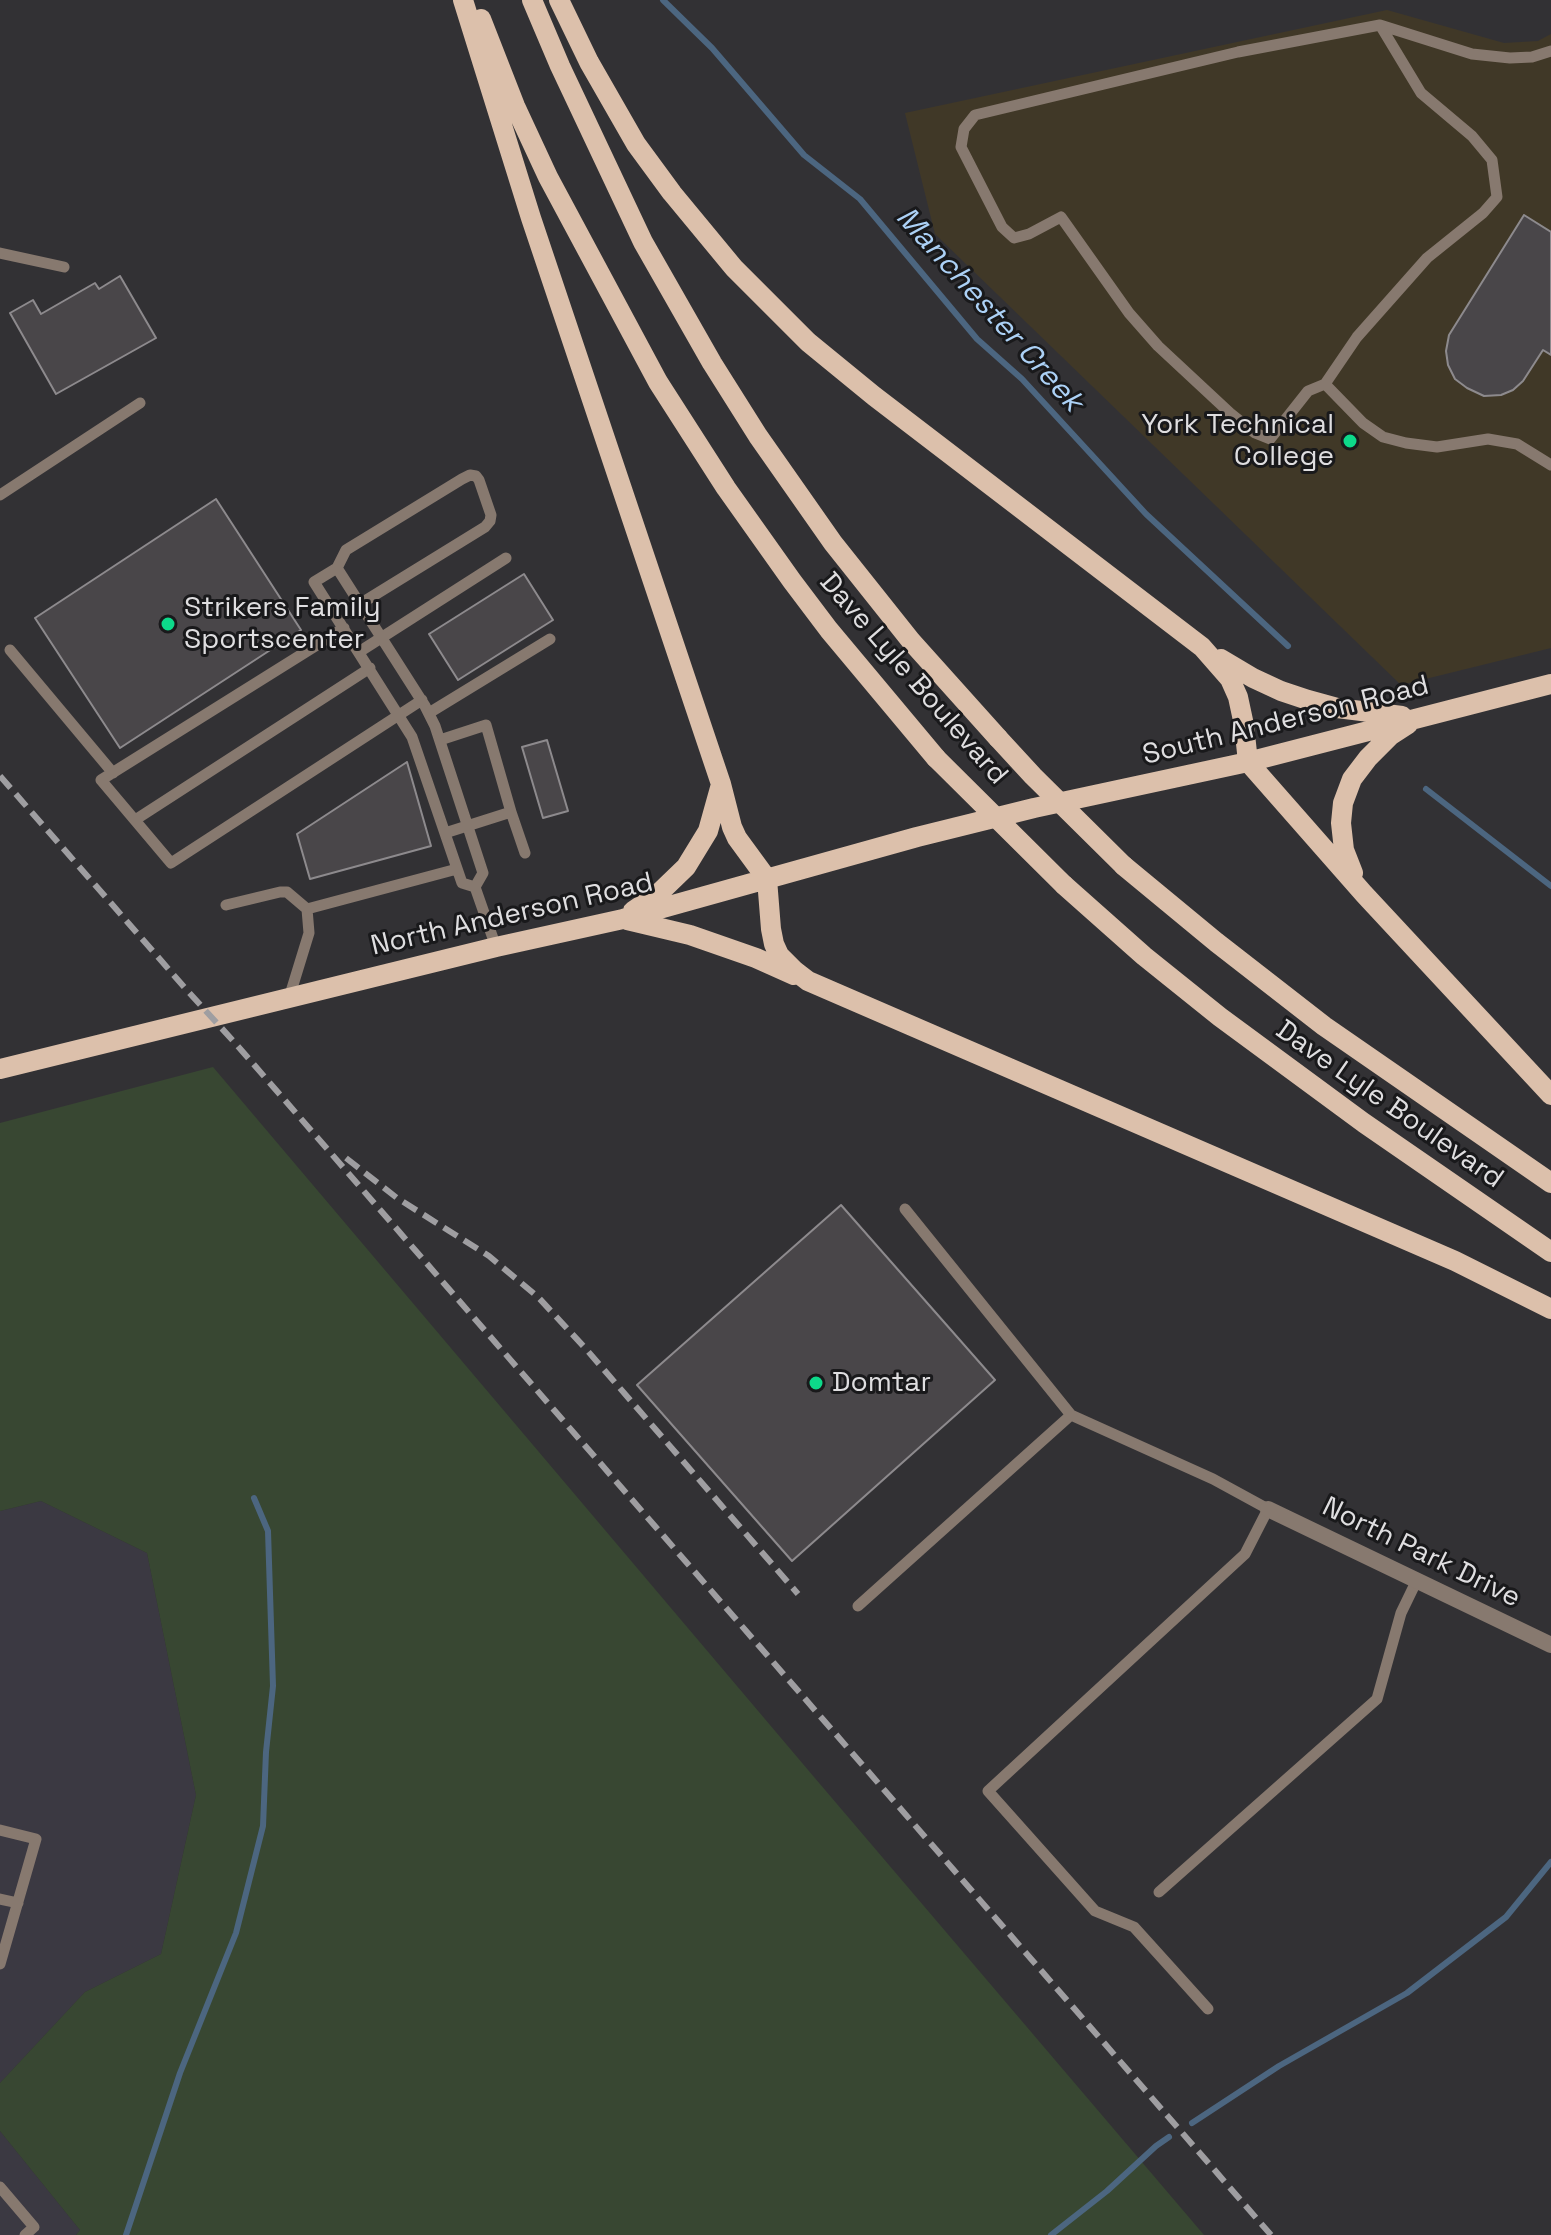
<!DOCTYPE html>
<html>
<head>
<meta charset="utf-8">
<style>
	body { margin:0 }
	canvas { display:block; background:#323134 }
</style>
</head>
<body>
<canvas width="1551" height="2235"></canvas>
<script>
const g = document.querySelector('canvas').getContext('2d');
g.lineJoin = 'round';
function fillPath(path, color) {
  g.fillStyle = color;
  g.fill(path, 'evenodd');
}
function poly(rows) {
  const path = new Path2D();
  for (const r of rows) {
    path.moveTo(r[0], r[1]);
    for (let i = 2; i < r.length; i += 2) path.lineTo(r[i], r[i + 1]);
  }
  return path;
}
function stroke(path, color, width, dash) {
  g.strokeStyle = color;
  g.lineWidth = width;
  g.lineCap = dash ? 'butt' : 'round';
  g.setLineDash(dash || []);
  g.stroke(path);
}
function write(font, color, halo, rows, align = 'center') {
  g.font = font + ' "Space Grotesk",sans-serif';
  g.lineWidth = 6;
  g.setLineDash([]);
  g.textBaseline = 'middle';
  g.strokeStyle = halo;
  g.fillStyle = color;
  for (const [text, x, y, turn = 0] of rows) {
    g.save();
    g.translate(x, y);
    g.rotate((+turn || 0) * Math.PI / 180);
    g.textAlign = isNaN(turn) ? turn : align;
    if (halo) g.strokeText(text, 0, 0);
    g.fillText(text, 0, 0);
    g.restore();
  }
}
const built = poly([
	[41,1501,147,1553,196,1795,161,1954,85,1992,0,2083,0,1511],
	[0,2131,80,2230,76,2235,0,2235]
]);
const education = poly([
	[1387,10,1504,43,1538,41,1551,34,1551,648,1401,685,935,234,905,113]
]);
const green = poly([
	[213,1067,814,1777,1204,2235,76,2235,80,2230,0,2131,0,2083,85,1992,161,1954,196,1795,147,1553,41,1501,0,1511,0,1123]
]);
const stream = poly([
	[663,0,712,48,804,155,860,199,977,339,1022,379,1146,514,1288,646],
	[1426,789,1551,886],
	[1192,2123,1279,2066,1407,1993,1506,1917,1551,1862],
	[126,2235,180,2073,236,1933,263,1826,266,1752,273,1686,268,1531,254,1498],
	[1051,2235,1107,2191,1156,2146,1169,2137]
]);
const building = poly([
	[1524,215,1551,232,1551,355,1543,350,1523,381,1513,390,1501,395,1484,396,1467,388,1455,379,1448,365,1446,351,1449,335,1524,215],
	[120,276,156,338,56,394,10,313,33,300,41,314,95,283,99,289,120,276],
	[216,499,301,630,120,748,35,618,216,499],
	[524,574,553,620,458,680,429,634,524,574],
	[547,740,568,811,543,818,522,747,547,740],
	[407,762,431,846,310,879,297,834,407,762],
	[841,1205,995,1380,792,1561,637,1385,841,1205]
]);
const lane = poly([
	[1380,25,1421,93,1472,136,1492,160,1497,197,1483,213,1427,258,1357,337,1325,384,1308,391,1270,439,1255,433,1230,413,1158,346,1129,313,1061,217,1029,234,1014,238,1002,227,961,147,964,129,975,115,1238,52,1380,25],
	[1380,25,1472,54,1510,58,1532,57,1551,51],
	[0,253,64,267],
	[1325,384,1363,423,1383,437,1406,443,1437,447,1488,439,1517,444,1551,465],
	[0,495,140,403],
	[337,568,425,706,435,726,483,873,475,887],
	[360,604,485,527,490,521,491,515,479,480,476,476,470,475,462,479,346,550,337,568,314,582,412,737,462,883,475,887],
	[344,628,101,780,171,863,422,700],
	[10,650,113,773],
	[359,652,506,558],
	[429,713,550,639],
	[440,740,486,725,511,812,445,833],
	[511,812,525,853],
	[135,820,370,668],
	[475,887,496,947],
	[226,905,280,892,287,892,307,909],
	[289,998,309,933,307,909,457,869],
	[905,1209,1071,1415],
	[858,1606,1071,1415,1213,1479,1268,1509,1245,1554,988,1791,1095,1911,1134,1927,1208,2009],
	[0,1830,36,1839,0,1964],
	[1159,1892,1377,1699,1401,1613,1417,1580],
	[0,1899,18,1903],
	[0,2187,34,2227,25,2235]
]);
const street = poly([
	[1268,1509,1551,1645]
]);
const primary = poly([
	[463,0,531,218,721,784,732,827,737,838,767,879,771,929,774,944,779,955,795,971,808,981,1455,1261,1551,1309],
	[532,0,560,66,643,242,712,363,758,436,833,543,911,641,998,738],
	[559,0,589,62,636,144,672,193,734,268,808,342,874,396,1202,647,1230,679,1238,697,1244,725,1248,762,1364,894,1551,1095],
	[481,19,515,106,548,177,658,382,726,488,792,581,829,630,936,758],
	[1221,659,1253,678,1281,691,1308,700,1337,708,1402,716],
	[1124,866,1216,942,1324,1026,1551,1183],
	[1353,873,1344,850,1341,823,1343,803,1352,779,1368,758,1391,735,1408,724],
	[1064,885,1144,956,1220,1017,1364,1123,1551,1252],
	[633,911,658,894,686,867,708,831,720,788],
	[627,920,690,935,756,958,794,975],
	[0,1069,496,947,623,919,917,837,1034,808,1248,762,1551,684]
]);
const rail = poly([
	[0,776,185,988,236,1044,1271,2235],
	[346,1158,397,1198,489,1256,538,1297,586,1349,798,1594]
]);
const primaryBridge = poly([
	[998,738,1033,776,1124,866],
	[936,758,1064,885]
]);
const markers = [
	[1350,441,8,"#0dd98a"],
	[168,624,8,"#0dd98a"],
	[816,1383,8,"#0dd98a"]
];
const poiNames = [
	["York Technical",1334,425,"right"],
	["College",1334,457,"right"],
	["Strikers Family",184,608],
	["Sportscenter",184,640],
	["Domtar",832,1383]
];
const streetNames = [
	["Dave Lyle Boulevard",913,679,49],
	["South Anderson Road",1286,721,-14],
	["North Anderson Road",512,915,-13],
	["Dave Lyle Boulevard",1389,1105,35],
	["North Park Drive",1421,1553,26]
];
const waterNames = [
	["Manchester Creek",989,310,48]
];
fillPath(built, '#3b3942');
fillPath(education, '#403827');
fillPath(green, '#384732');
stroke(stream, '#4c6680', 6);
fillPath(building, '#494649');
stroke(building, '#8d8a8d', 2);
stroke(lane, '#87796f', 11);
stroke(street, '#87796f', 16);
stroke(primary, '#dcc0ab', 20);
stroke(rail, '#9f9ea1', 6, [16, 8]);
stroke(primaryBridge, '#dcc0ab', 20);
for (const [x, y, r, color] of markers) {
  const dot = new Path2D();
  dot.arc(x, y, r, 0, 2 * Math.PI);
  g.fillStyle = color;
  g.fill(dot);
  stroke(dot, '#19191b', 3);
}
write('28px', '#dfdee0', '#19191b', poiNames, 'left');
write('28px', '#dfdee0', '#19191b', streetNames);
write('italic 30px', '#acd1f6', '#19191b', waterNames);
</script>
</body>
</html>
